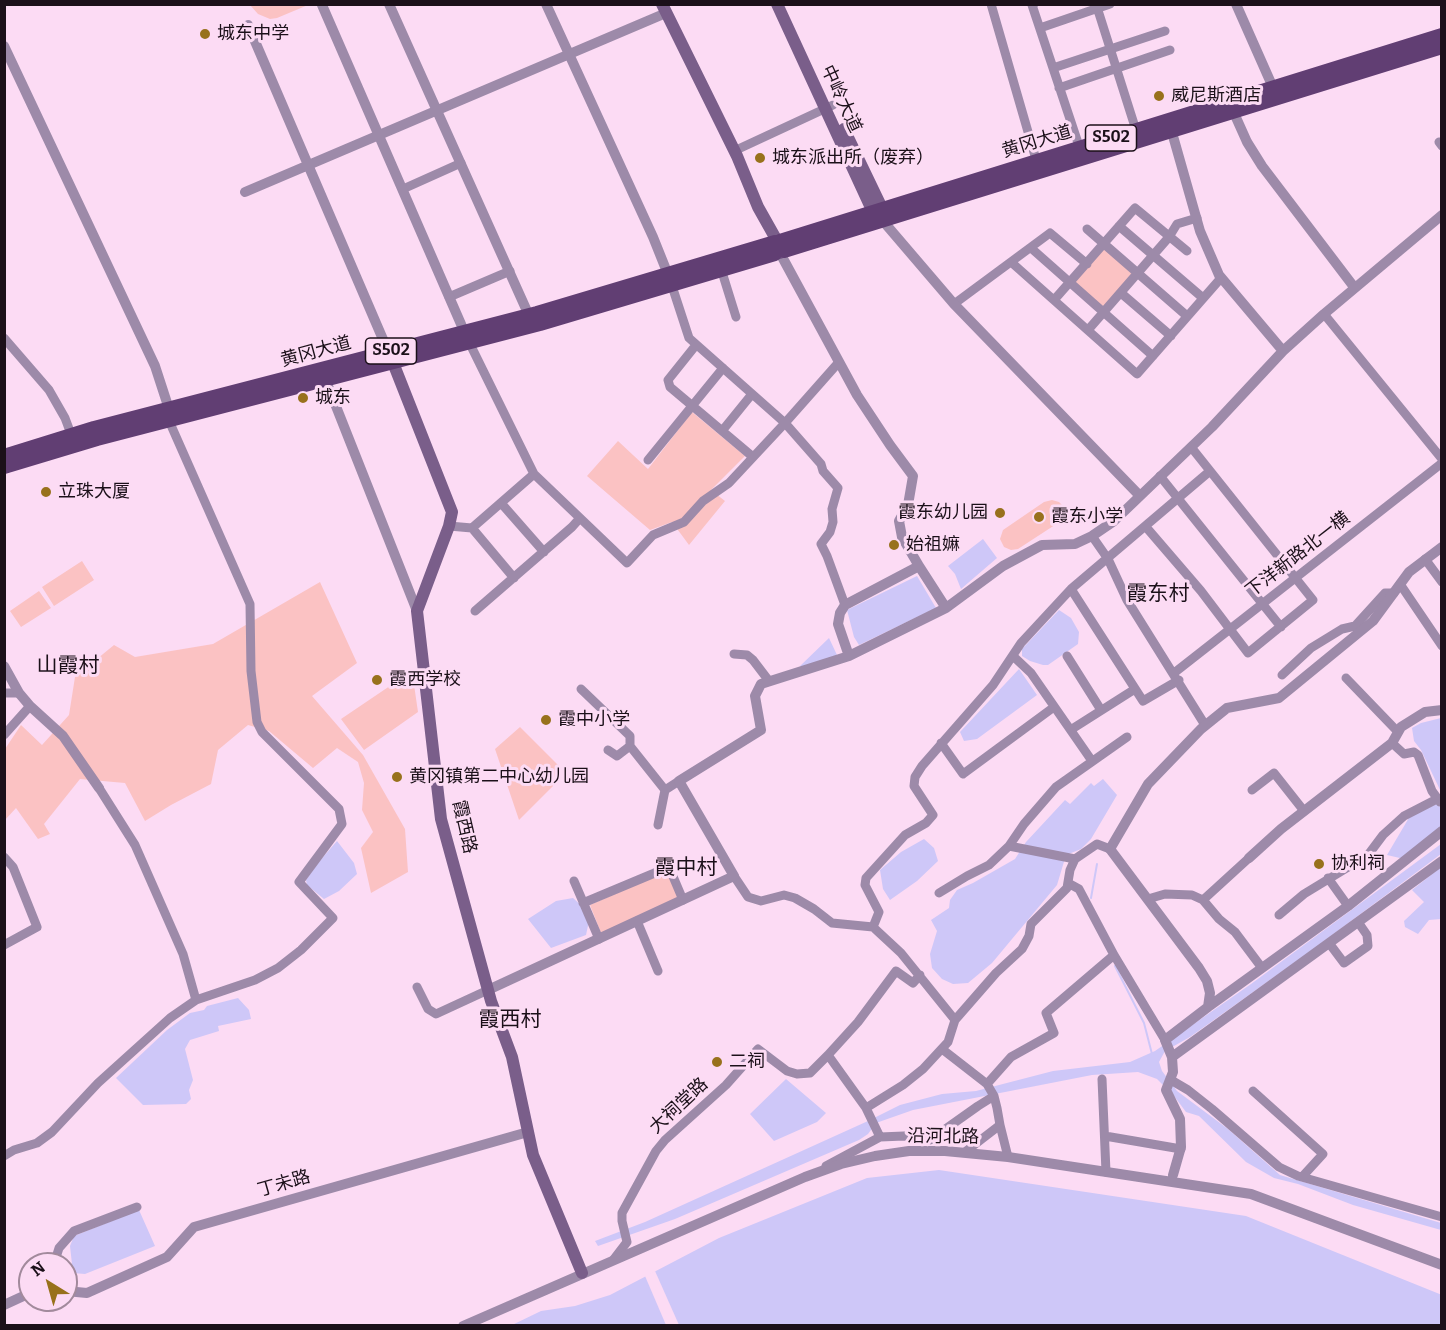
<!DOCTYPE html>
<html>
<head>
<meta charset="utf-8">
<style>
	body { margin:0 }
	#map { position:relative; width:1446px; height:1330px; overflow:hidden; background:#fcdbf4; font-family:Bitter,serif }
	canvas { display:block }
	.frame { position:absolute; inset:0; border:6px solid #1b1019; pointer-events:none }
	.north { position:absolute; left:18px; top:1252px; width:60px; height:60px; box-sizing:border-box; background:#fcdbf4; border:2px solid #a28a9c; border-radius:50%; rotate:323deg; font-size:16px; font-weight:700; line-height:24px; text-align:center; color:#1b1019 }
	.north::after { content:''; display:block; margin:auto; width:21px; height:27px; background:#98711c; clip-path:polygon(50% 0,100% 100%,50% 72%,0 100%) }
</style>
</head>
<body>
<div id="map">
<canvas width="1446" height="1330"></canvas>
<div class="frame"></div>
<div class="north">N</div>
</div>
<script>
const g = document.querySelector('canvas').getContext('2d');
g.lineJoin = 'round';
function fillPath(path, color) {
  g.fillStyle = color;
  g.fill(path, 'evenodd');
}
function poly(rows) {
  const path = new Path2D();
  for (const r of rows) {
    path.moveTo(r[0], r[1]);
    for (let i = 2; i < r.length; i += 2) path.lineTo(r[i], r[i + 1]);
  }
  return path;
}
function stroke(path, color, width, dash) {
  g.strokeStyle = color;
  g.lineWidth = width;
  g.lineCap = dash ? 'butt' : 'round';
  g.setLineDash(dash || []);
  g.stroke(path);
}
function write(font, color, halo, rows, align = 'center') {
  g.font = font + ' Bitter,"Noto Sans SC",serif';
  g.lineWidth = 6;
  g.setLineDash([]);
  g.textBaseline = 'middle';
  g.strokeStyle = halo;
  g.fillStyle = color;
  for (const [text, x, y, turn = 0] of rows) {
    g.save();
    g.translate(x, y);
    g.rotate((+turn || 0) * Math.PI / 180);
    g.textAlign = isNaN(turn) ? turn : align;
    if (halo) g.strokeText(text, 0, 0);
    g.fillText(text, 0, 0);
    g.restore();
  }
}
const green = poly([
	[250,5,250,4,308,5,277,18,270,19,258,14],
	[1104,244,1138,273,1104,313,1069,283],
	[692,412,745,456,711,490,725,501,689,545,672,522,650,530,587,476,618,441,648,469],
	[1052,500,1059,502,1063,506,1064,514,1061,521,1018,549,1011,550,1004,547,1000,539,1003,530,1044,502],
	[82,561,94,580,54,606,42,587],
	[320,582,357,663,312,696,363,755,405,829,408,872,371,893,361,848,373,832,362,810,364,783,358,762,337,748,313,768,269,731,248,725,218,750,211,784,171,805,145,821,125,783,80,779,44,824,50,834,38,839,16,808,5,820,5,749,21,725,42,745,69,715,75,677,114,645,135,657,213,644],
	[39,591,51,608,21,627,10,611],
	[412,671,418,712,364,750,341,719],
	[520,727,566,773,519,820,495,749],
	[667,871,679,898,601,933,590,905]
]);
const water = poly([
	[983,539,997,558,961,589,955,574,948,566],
	[917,576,936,608,859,645,854,637,847,610],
	[1059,610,1071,618,1079,632,1078,644,1048,665,1043,665,1030,661,1022,656,1022,649],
	[829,638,837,655,809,667,800,666],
	[1019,669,1037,695,977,739,964,741,960,732],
	[1441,718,1442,718,1441,792,1421,750,1414,741,1412,728,1421,723],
	[1103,779,1117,795,1091,839,1081,849,1066,855,1057,885,992,963,968,983,953,984,942,979,932,968,930,954,937,931,931,920,949,908,950,900,957,890,973,883,1015,859,1026,842,1065,800,1070,804,1091,783,1094,786],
	[1437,804,1441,808,1441,829,1404,859,1387,855,1410,816],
	[924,839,934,848,938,861,917,881,890,900,883,889,880,870,901,852],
	[337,841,354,863,357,874,339,891,324,899,307,885,306,880,317,864],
	[1441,844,1441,854,1312,950,1190,1037,1165,1051,1159,1062,1162,1071,1177,1091,1228,1129,1280,1175,1441,1223,1441,1230,1353,1205,1298,1184,1274,1178,1246,1162,1199,1116,1186,1112,1174,1096,1157,1079,1138,1072,1092,1075,913,1110,876,1123,868,1134,859,1140,675,1219,598,1246,595,1241,645,1222,868,1121,900,1105,942,1094,976,1091,1053,1071,1130,1062,1155,1051,1251,984],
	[1441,867,1441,919,1429,920,1418,934,1405,927,1404,921,1424,902,1412,890],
	[573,898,582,906,589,921,586,935,551,948,528,919,556,901],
	[238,998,249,1010,251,1019,218,1026,219,1031,190,1040,185,1049,193,1080,189,1090,191,1099,186,1104,143,1105,116,1078,167,1030,190,1013,204,1010,207,1006],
	[786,1079,826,1113,817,1122,774,1141,750,1114],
	[939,1170,1246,1216,1442,1295,1441,1326,510,1326,541,1311,575,1306,610,1295,719,1238,867,1178],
	[139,1210,155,1246,85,1274,73,1273,70,1246,74,1236]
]);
const pier = poly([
	[655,1271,679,1325,666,1325,645,1276]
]);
const stream = poly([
	[1091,898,1097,864],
	[1115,966,1144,1023,1152,1054]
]);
const minor = poly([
	[991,4,1035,156],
	[1034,4,1032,5,1078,143],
	[1096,4,1135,127],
	[1040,28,1110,4],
	[1053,68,1165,31],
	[1059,88,1170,50],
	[1439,142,1442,146],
	[734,151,833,105],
	[403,189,461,163],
	[1119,226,1203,298],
	[1087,229,1187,316],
	[1031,248,1153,356],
	[1011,262,1137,374,1221,278],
	[722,272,736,317],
	[672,286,689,338,785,423,821,464,823,471,838,488,832,509,833,522,830,532,821,544,827,556,845,605],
	[1121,293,1171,336],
	[449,297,510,271],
	[1054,300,1135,208,1187,251],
	[954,304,1050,233,1087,264],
	[1324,314,1442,459],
	[1088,330,1169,237,1177,224,1197,218],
	[4,338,49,390,65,418,71,434],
	[470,344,534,474,627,563,653,535,684,522,703,501,729,483,785,423,839,362],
	[696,345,668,380,670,387,753,457],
	[722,431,752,394],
	[648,460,723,368],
	[1160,476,1281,627],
	[501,503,544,552],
	[449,526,472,528,534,474],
	[1146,527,1201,591,1248,653,1313,600,1191,447],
	[472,528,514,578],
	[1092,536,1108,559,1127,600,1205,725],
	[1425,559,1442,582],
	[1400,584,1442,646],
	[1071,589,1143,701,1179,680],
	[475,611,572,527,580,518],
	[734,654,747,655,753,660,769,681],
	[1013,656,1031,673,1092,761],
	[1067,656,1101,710],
	[1174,673,1442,463],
	[1282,675,1311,648,1342,629,1355,626,1385,593,1394,593],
	[1346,678,1398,732],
	[581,689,630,736,630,746,665,790,679,781],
	[4,693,19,693],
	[1072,729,1135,689],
	[4,735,30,706],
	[941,743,963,774,1054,707],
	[1392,743,1404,754,1414,752,1418,755,1432,791,1440,802],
	[608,750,617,756,630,746],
	[99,788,135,845,183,954,196,1000],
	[1252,790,1274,773,1304,811],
	[658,825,665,790],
	[1009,846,1075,859],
	[4,857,13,867,37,927,4,945],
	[734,876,748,897,761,901,784,895,795,898,814,909,832,923,873,927,901,953,955,1020,948,1042,923,1069,903,1085,866,1108],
	[1328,878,1348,906],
	[574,881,599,939],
	[1068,883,1079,889,1114,955,1165,1040],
	[939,893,967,876,989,865,1009,846,1024,824,1056,787,1127,737],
	[1148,899,1165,894,1192,895,1203,900,1249,858],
	[1203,900,1219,919,1235,932,1262,968],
	[583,903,669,867,683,900],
	[1279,915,1304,894,1368,855,1383,835,1404,816,1437,799],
	[637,921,658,971],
	[873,927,879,912,865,885,866,878,905,835,926,823,933,815,914,786,915,777,922,766,993,685,1021,643,1071,589,1210,471],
	[1329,943,1344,963,1368,946,1367,935,1358,922],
	[417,987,428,1009,436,1014,488,990],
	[955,1020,996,973,1022,949,1029,936,1031,924,1067,888,1070,870,1075,859,1097,844,1110,849],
	[942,1049,987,1084,994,1096,997,1108,1000,1125,965,1152],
	[828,1055,858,1022,896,971,913,983,920,975],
	[1102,1079,1106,1172],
	[1171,1080,1188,1090,1212,1109,1279,1167,1298,1176,1442,1217],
	[987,1084,1011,1057,1054,1033,1046,1013,1114,955],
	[1253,1091,1323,1154,1302,1177],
	[1000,1125,1008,1157],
	[1105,1136,1181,1149],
	[880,1137,904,1136,930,1140,978,1106,994,1096],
	[4,1156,14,1150,37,1143,52,1132,98,1083,170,1018,196,1000,255,980,278,968,301,950,333,918,299,882,342,824,339,809,262,732,257,722,251,671,250,604,170,423],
	[614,1259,627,1242,622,1221,622,1213,656,1151,665,1140,726,1085,758,1049,787,1071,797,1074,810,1073,828,1055,866,1108,880,1137,826,1166],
	[54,1264,59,1248,74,1231,137,1207]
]);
const tertiary = poly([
	[389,4,531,320],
	[546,4,653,237,667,272],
	[1236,4,1271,83],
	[322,5,464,331],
	[248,25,388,351],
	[4,46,155,366,169,409],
	[1234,113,1247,142,1262,166,1354,287],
	[1173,136,1200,231,1219,275,1283,351],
	[245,192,666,13],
	[883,221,954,304,1140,496],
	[780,253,857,395,890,445,913,476,908,505,899,521,902,537,919,566,845,605,840,613,838,624,849,656],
	[326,381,417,611],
	[919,566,946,608],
	[4,666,19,693,30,706,63,736,99,788],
	[1249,858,1281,829,1392,743,1401,727,1425,712,1442,710],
	[488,990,734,876,679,781,761,730,755,696,761,684,849,656,946,608,1003,566,1042,545,1075,544,1092,536,1114,521,1212,427,1283,351,1324,314,1442,215],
	[1208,1007,1348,906,1442,831],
	[1172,1057,1442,861],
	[1173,1175,1181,1147,1180,1119,1166,1090,1173,1072,1172,1057,1165,1040,1208,1007,1210,993,1207,981,1199,968,1110,849,1148,784,1201,729,1227,708,1279,698,1373,621,1409,572,1442,547],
	[66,1291,87,1293,167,1257,194,1227,528,1132],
	[4,1305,30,1293],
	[463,1326,805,1177,841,1164,875,1156,909,1151,945,1151,1008,1157,1251,1194,1442,1265]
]);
const secondary = poly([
	[662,4,737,156,758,207,776,239,780,253],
	[777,4,872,210],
	[844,129,881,206],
	[390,355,452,512,449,526,417,611,441,819,491,1001,512,1057,533,1155,582,1273]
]);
const primary = poly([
	[780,241,1442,35],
	[784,251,1442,47],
	[4,456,94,428,537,313,775,242],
	[4,467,97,439,540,324,775,254]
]);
const markers = [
	[205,34,6,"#98711c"],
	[1159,96,6,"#98711c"],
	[760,158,6,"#98711c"],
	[303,398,6,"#98711c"],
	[46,492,6,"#98711c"],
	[1000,513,6,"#98711c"],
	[1039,517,6,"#98711c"],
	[894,545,6,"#98711c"],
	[377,680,6,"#98711c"],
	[546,720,6,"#98711c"],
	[397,777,6,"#98711c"],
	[1319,864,6,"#98711c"],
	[717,1062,6,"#98711c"]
];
const shields = [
	[1111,138,51],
	[391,351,51]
];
const shieldNames = [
	["S502",1111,138],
	["S502",391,351]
];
const poiNames = [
	["城东中学",217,34],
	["威尼斯酒店",1171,96],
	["城东派出所（废弃）",772,158],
	["城东",315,398],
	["立珠大厦",58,492],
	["霞东幼儿园",988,513,"right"],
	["霞东小学",1051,517],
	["始祖嫲",906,545],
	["霞西学校",389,680],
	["霞中小学",558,720],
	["黄冈镇第二中心幼儿园",409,777],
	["协利祠",1331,864],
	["二祠",729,1062]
];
const streetNames = [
	["中岭大道",841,99,65],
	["黄冈大道",1037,142,-17],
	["黄冈大道",316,352,-15],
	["下洋新路北一横",1298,555,-38],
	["霞西路",464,827,77],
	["大祠堂路",679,1106,-43],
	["沿河北路",943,1137,1],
	["丁未路",284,1184,-16]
];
const quarterNames = [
	["霞东村",1158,594],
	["山霞村",68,666],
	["霞中村",686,868],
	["霞西村",510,1020]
];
fillPath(green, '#fbc2c3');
fillPath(water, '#cec7f8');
fillPath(pier, '#fcdbf4');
stroke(stream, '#cec7f8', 2);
stroke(minor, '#9d8aa9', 9);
stroke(tertiary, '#9d8aa9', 10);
stroke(secondary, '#7a5e8a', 12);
stroke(primary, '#613e73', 14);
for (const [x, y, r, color] of markers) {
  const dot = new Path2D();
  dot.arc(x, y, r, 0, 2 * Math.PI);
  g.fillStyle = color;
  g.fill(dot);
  stroke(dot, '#fcdbf4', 2);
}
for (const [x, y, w] of shields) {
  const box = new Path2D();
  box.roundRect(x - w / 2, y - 13, w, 26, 4.5);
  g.fillStyle = '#fcdbf4';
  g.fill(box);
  stroke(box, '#1b1019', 1.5);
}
write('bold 16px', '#1b1019', null, shieldNames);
write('18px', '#1b1019', '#fcdbf4', poiNames, 'left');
write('18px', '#1b1019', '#fcdbf4', streetNames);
write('21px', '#1b1019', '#fcdbf4', quarterNames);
</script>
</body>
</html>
